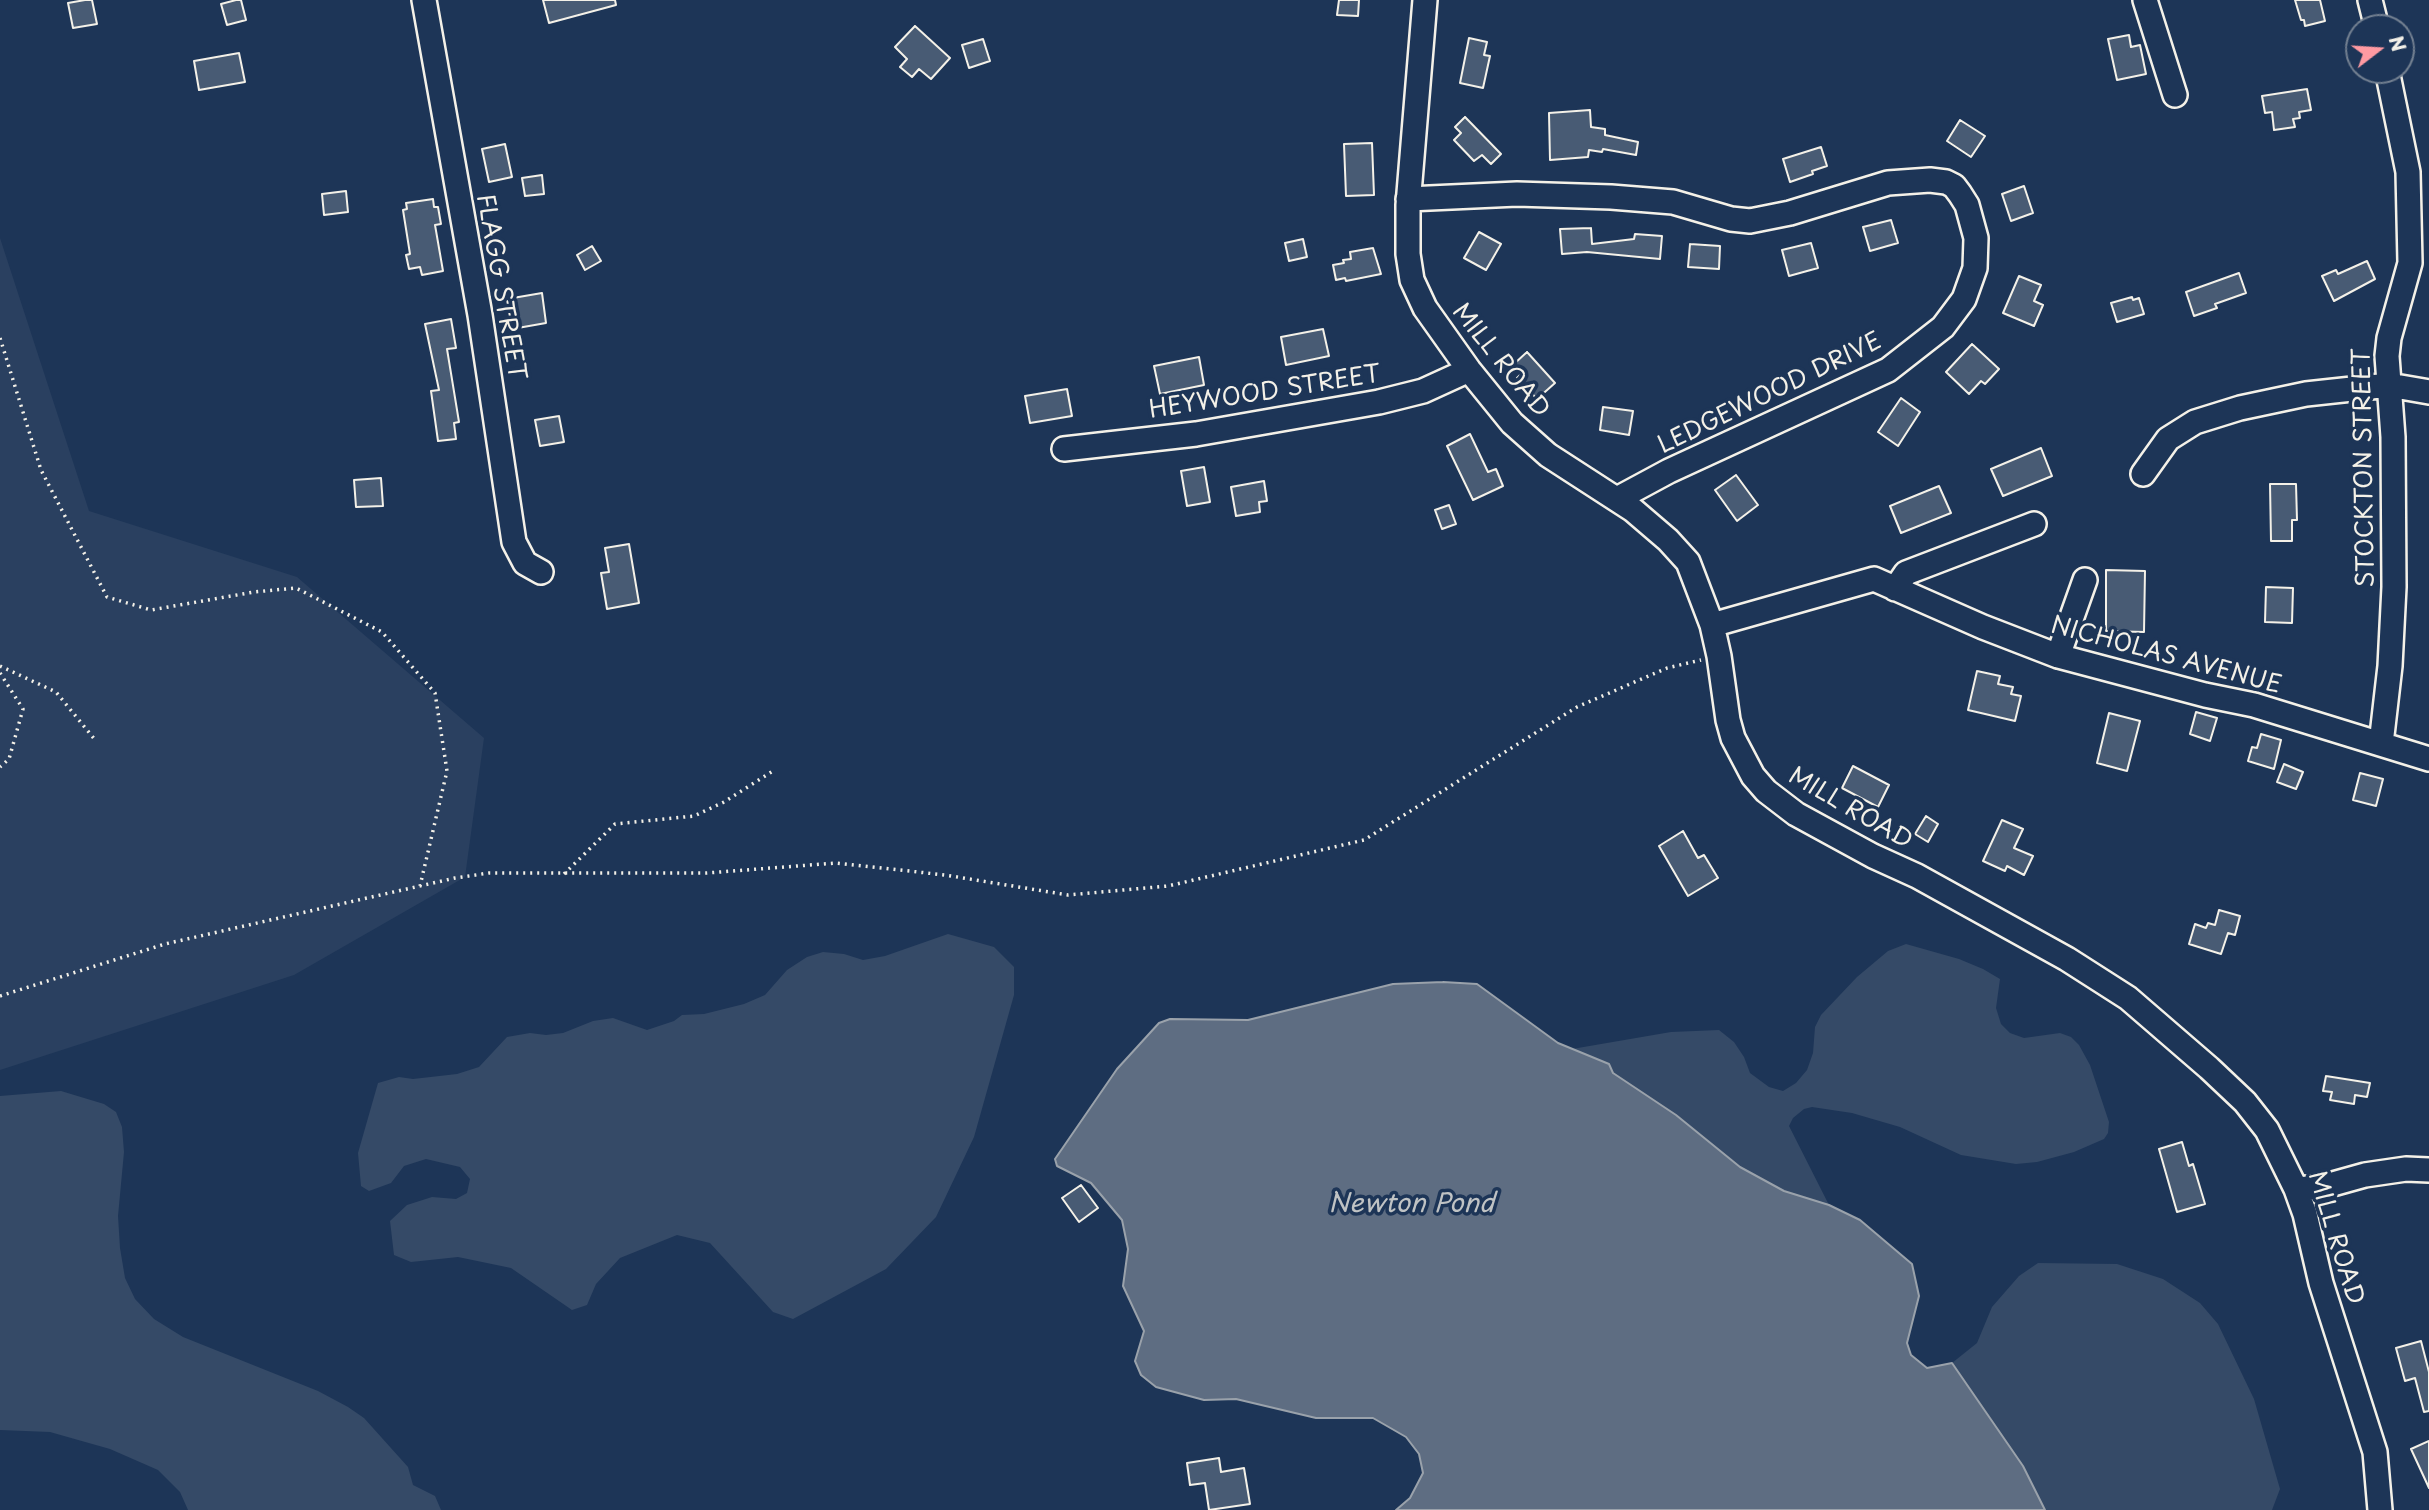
<!DOCTYPE html>
<html>
<head>
<meta charset="utf-8">
<style>
	body { margin:0 }
	#map { position:relative; width:2429px; height:1510px; overflow:hidden; background:#1d3557; font-family:"Playpen Sans",sans-serif }
	canvas { display:block }
	.north { position:absolute; left:2345px; top:14px; width:70px; height:70px; box-sizing:border-box; background:#1d3557; border:2px solid #738091; border-radius:50%; rotate:73deg; font-size:19px; font-weight:700; line-height:28px; text-align:center; color:#f4f1e8 }
	.north::after { content:''; display:block; margin:auto; width:24px; height:32px; background:#ff9aa2; clip-path:polygon(50% 0,100% 100%,50% 72%,0 100%) }
</style>
</head>
<body>
<div id="map">
<canvas width="2429" height="1510"></canvas>
<div class="north">N</div>
</div>
<script>
const g = document.querySelector('canvas').getContext('2d');
g.lineJoin = 'round';
function fillPath(path, color) {
  g.fillStyle = color;
  g.fill(path, 'evenodd');
}
function poly(rows) {
  const path = new Path2D();
  for (const r of rows) {
    path.moveTo(r[0], r[1]);
    for (let i = 2; i < r.length; i += 2) path.lineTo(r[i], r[i + 1]);
  }
  return path;
}
function stroke(path, color, width, dash) {
  g.strokeStyle = color;
  g.lineWidth = width;
  g.lineCap = dash ? 'butt' : 'round';
  g.setLineDash(dash || []);
  g.stroke(path);
}
function write(font, color, halo, rows, align = 'center') {
  g.font = font + ' "Playpen Sans",sans-serif';
  g.lineWidth = 7;
  g.setLineDash([]);
  g.textBaseline = 'middle';
  g.strokeStyle = halo;
  g.fillStyle = color;
  for (const [text, x, y, turn = 0] of rows) {
    g.save();
    g.translate(x, y);
    g.rotate((+turn || 0) * Math.PI / 180);
    g.textAlign = isNaN(turn) ? turn : align;
    if (halo) g.strokeText(text, 0, 0);
    g.fillText(text, 0, 0);
    g.restore();
  }
}
const built = poly([
	[0,238,89,511,297,577,484,738,465,877,294,975,0,1070]
]);
const green = poly([
	[948,934,994,947,1014,967,1014,995,974,1137,936,1217,886,1269,793,1319,773,1312,710,1243,677,1235,620,1258,596,1284,587,1305,572,1310,511,1268,458,1257,411,1262,394,1255,390,1221,407,1205,432,1197,456,1199,467,1193,470,1179,460,1167,426,1159,404,1166,391,1183,369,1191,361,1186,358,1153,378,1083,399,1077,413,1079,457,1074,479,1067,507,1037,530,1033,546,1035,563,1033,593,1021,613,1018,647,1030,674,1021,682,1015,704,1014,744,1004,765,995,787,970,807,957,823,952,844,954,863,960,885,956],
	[1906,944,1959,959,1983,969,2000,979,1996,1008,2001,1024,2010,1033,2024,1038,2060,1033,2071,1037,2079,1045,2090,1065,2109,1122,2108,1133,2104,1139,2074,1152,2037,1162,2016,1164,1961,1155,1900,1127,1852,1113,1812,1107,1804,1109,1793,1118,1789,1126,1829,1205,1784,1191,1740,1167,1676,1115,1613,1073,1609,1064,1572,1049,1671,1032,1719,1030,1734,1042,1744,1057,1750,1073,1769,1087,1783,1091,1796,1083,1807,1070,1813,1053,1815,1027,1821,1015,1857,977,1888,951],
	[61,1091,104,1104,116,1112,122,1127,124,1152,118,1216,120,1248,125,1278,135,1299,154,1319,183,1337,318,1391,348,1407,364,1418,408,1467,413,1485,435,1496,441,1510,188,1510,180,1492,158,1470,110,1449,50,1432,0,1430,0,1096],
	[2038,1263,2117,1264,2163,1279,2200,1303,2218,1324,2254,1399,2280,1489,2272,1510,2045,1510,2023,1466,1952,1363,1977,1343,1992,1307,2019,1276]
]);
const water = poly([
	[1443,982,1477,984,1558,1043,1609,1064,1613,1073,1676,1115,1740,1167,1784,1191,1829,1205,1860,1220,1912,1264,1919,1296,1907,1343,1911,1355,1927,1368,1952,1363,2023,1466,2045,1510,1396,1510,1410,1498,1423,1473,1419,1454,1406,1437,1373,1418,1316,1418,1236,1399,1204,1400,1156,1387,1141,1375,1135,1361,1144,1331,1123,1286,1128,1249,1122,1220,1091,1183,1057,1166,1055,1159,1117,1069,1159,1023,1170,1019,1248,1020,1393,984,1443,982]
]);
const building = poly([
	[85,0,92,0,97,24,73,28,68,3,85,0],
	[236,0,241,0,246,20,227,25,221,4,236,0],
	[543,0,615,0,616,5,549,23,543,0],
	[1339,0,1359,0,1358,16,1337,15,1339,0],
	[2295,0,2320,0,2325,21,2305,26,2304,20,2301,20,2295,0],
	[915,26,950,58,931,79,919,69,912,77,900,67,907,59,895,47,915,26],
	[2129,35,2131,47,2140,45,2146,74,2117,80,2108,39,2129,35],
	[1469,38,1487,42,1484,55,1490,56,1483,88,1460,83,1469,38],
	[983,39,990,61,969,68,962,45,983,39],
	[239,53,245,82,199,90,194,61,239,53],
	[2307,89,2311,110,2299,112,2300,118,2293,119,2295,127,2274,130,2272,112,2265,113,2262,96,2307,89],
	[1590,110,1591,127,1605,129,1605,135,1638,142,1636,155,1603,149,1602,152,1589,150,1588,157,1550,160,1549,113,1590,110],
	[1465,117,1501,154,1491,164,1482,155,1474,161,1454,140,1461,133,1455,127,1465,117],
	[1960,120,1985,136,1971,157,1947,141,1960,120],
	[1372,143,1374,195,1346,196,1344,144,1372,143],
	[505,144,512,177,489,182,482,149,505,144],
	[1821,147,1827,166,1812,171,1813,174,1790,182,1783,159,1821,147],
	[542,175,544,194,525,196,522,178,542,175],
	[2024,186,2033,213,2011,221,2002,194,2024,186],
	[346,191,348,212,324,215,322,194,346,191],
	[433,199,434,207,438,207,441,224,435,225,443,271,422,275,420,267,409,269,406,255,410,254,403,210,407,209,406,203,433,199],
	[1891,220,1898,243,1870,251,1863,227,1891,220],
	[1591,228,1592,244,1634,239,1635,234,1662,236,1660,259,1587,252,1562,254,1560,229,1591,228],
	[1479,232,1501,244,1486,270,1464,258,1479,232],
	[1303,239,1307,257,1289,261,1285,243,1303,239],
	[1811,243,1818,268,1789,276,1782,250,1811,243],
	[1690,244,1720,246,1719,269,1688,267,1690,244],
	[592,246,601,261,585,270,577,255,592,246],
	[1373,248,1381,274,1346,281,1345,278,1336,280,1333,265,1344,263,1343,260,1351,259,1350,252,1373,248],
	[2367,261,2375,279,2334,301,2322,276,2336,270,2338,274,2367,261],
	[2239,273,2246,293,2215,304,2217,308,2194,316,2186,292,2239,273],
	[2019,276,2041,285,2034,301,2043,305,2034,326,2003,313,2019,276],
	[542,293,546,323,512,329,507,299,542,293],
	[2132,297,2133,300,2139,298,2144,314,2117,322,2111,303,2132,297],
	[451,319,456,348,447,349,459,422,454,423,456,439,438,441,431,391,439,390,425,324,451,319],
	[1323,329,1329,356,1286,365,1281,337,1323,329],
	[1972,344,1999,369,1985,384,1981,381,1969,394,1946,372,1972,344],
	[1527,352,1555,383,1537,399,1517,378,1522,373,1514,364,1527,352],
	[1199,357,1204,385,1160,394,1154,366,1199,357],
	[1067,389,1072,416,1030,423,1025,396,1067,389],
	[1901,398,1920,412,1898,446,1878,432,1901,398],
	[1603,407,1633,411,1629,435,1600,430,1603,407],
	[559,416,564,442,540,446,535,420,559,416],
	[1470,434,1488,472,1496,469,1503,486,1473,500,1447,446,1470,434],
	[2041,448,2052,476,2003,496,1991,469,2041,448],
	[1204,467,1210,502,1187,506,1181,471,1204,467],
	[1736,475,1758,505,1737,521,1715,490,1736,475],
	[381,478,383,506,356,507,354,480,381,478],
	[1264,481,1267,501,1259,502,1260,512,1236,516,1231,487,1264,481],
	[2270,484,2296,484,2297,520,2292,520,2292,541,2271,541,2270,484],
	[1939,486,1951,513,1901,533,1890,506,1939,486],
	[1449,505,1456,524,1442,529,1435,510,1449,505],
	[629,544,639,603,607,609,601,573,609,572,605,548,629,544],
	[2106,570,2145,571,2144,632,2106,631,2106,570],
	[2266,587,2293,588,2292,623,2265,622,2266,587],
	[1977,671,2000,676,1998,684,2013,687,2011,694,2021,696,2015,721,1968,710,1977,671],
	[2196,712,2217,718,2210,741,2190,734,2196,712],
	[2109,713,2140,721,2127,771,2097,763,2109,713],
	[2261,734,2281,740,2274,769,2248,761,2252,747,2257,748,2261,734],
	[2284,764,2303,772,2296,789,2277,782,2284,764],
	[1853,766,1889,785,1878,807,1842,788,1853,766],
	[2360,773,2383,779,2376,806,2353,800,2360,773],
	[1926,816,1938,824,1928,842,1915,834,1926,816],
	[2002,820,2023,829,2014,848,2033,856,2024,875,2007,866,2005,871,1983,861,2002,820],
	[1683,831,1698,858,1704,855,1718,878,1688,896,1659,846,1683,831],
	[2219,910,2240,916,2235,935,2228,933,2221,954,2189,944,2195,924,2206,928,2208,923,2215,925,2219,910],
	[2326,1076,2370,1083,2367,1097,2355,1095,2354,1104,2330,1100,2332,1092,2323,1091,2326,1076],
	[2182,1142,2189,1166,2193,1164,2205,1204,2177,1212,2159,1149,2182,1142],
	[1081,1185,1098,1208,1079,1222,1062,1198,1081,1185],
	[2421,1341,2429,1372,2429,1411,2424,1412,2415,1378,2405,1381,2396,1348,2421,1341],
	[2429,1441,2429,1488,2411,1449,2429,1441],
	[1219,1458,1221,1472,1244,1468,1250,1504,1209,1510,1205,1483,1190,1485,1187,1463,1219,1458]
]);
const path = poly([
	[0,338,41,470,107,597,151,610,254,592,296,588,382,632,435,693,447,771,420,886],
	[0,666,56,692,96,741],
	[0,673,23,709,9,759,0,767],
	[564,874,615,824,694,816,724,802,773,771],
	[0,996,165,944,455,878,489,873,707,873,836,863,945,875,1068,895,1168,886,1364,840,1577,707,1667,668,1701,660]
]);
const minor = poly([
	[424,0,480,315,514,542,525,563,541,572],
	[1425,0,1408,205,1408,254,1412,280,1425,308,1469,370,1512,423,1548,455,1633,510,1668,540,1688,562,1712,625,1719,656,1728,720,1733,738,1753,776,1766,791,1796,814,1873,856,1917,876,2067,959,2128,998,2209,1068,2245,1102,2267,1130,2296,1189,2305,1214,2321,1283,2375,1452,2380,1510],
	[2145,0,2175,95],
	[2370,0,2377,28],
	[1408,199,1517,194,1611,197,1673,202,1731,219,1750,221,1790,213,1888,183,1930,180,1946,182,1954,186,1960,194,1967,205,1976,238,1975,268,1964,299,1943,327,1888,370,1669,471,1617,499],
	[1064,449,1196,434,1379,402,1423,391,1469,370],
	[2143,474,2168,439,2195,422,2240,408,2306,394,2389,385,2429,392],
	[1895,589,1906,573,2034,524],
	[1712,625,1874,579,1983,627,2058,656,2205,695,2254,705,2429,759],
	[2058,656,2085,580],
	[2381,744,2390,666,2394,587,2393,437,2387,356,2389,338,2410,263,2408,172,2387,70],
	[2296,1189,2322,1187,2365,1175,2406,1169,2429,1170]
]);
const streetNames = [
	["FLAGG STREET",500,287,80],
	["MILL ROAD",1500,361,51],
	["HEYWOOD STREET",1265,393,-9],
	["LEDGEWOOD DRIVE",1770,394,-26],
	["STOCKTON STREET",2365,468,-91],
	["NICHOLAS AVENUE",2166,656,15],
	["MILL ROAD",1850,809,30],
	["MILL ROAD",2335,1238,73]
];
const waterNames = [
	["Newton Pond",1411,1205]
];
fillPath(built, '#2a4060');
fillPath(green, '#354a67');
fillPath(water, '#5e6d82');
stroke(water, '#9aa2ab', 2);
fillPath(building, '#485b74');
stroke(building, '#f4f1e8', 2);
stroke(minor, '#f4f1e8', 28);
stroke(path, '#f4f1e8', 3.5, [2, 5]);
stroke(minor, '#1d3557', 23);
write('24px', '#f4f1e8', '#1d3557', streetNames);
write('italic 26px', '#c0c3c4', '#1d3557', waterNames);
</script>
</body>
</html>
